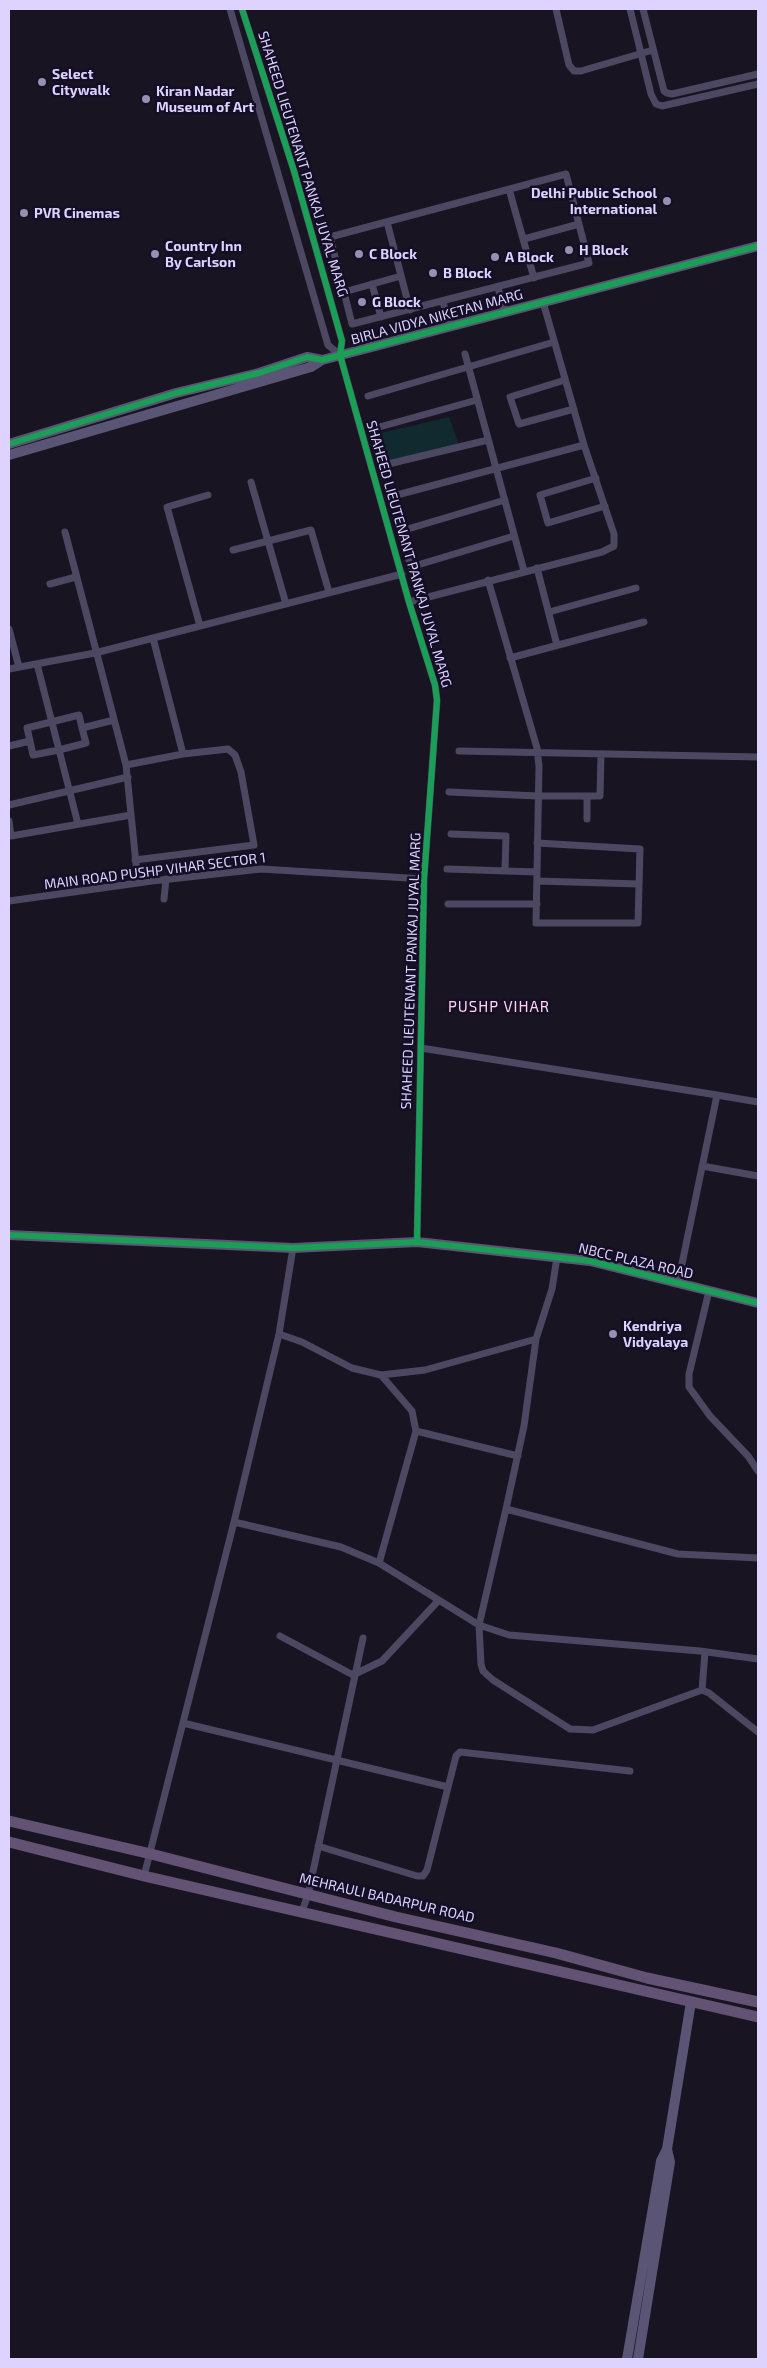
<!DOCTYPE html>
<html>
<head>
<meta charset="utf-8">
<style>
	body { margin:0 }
	#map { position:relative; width:767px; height:2368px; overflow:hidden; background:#181421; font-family:"Exo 2",sans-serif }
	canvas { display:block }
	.frame { position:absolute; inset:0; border:10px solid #ded3ff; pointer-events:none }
</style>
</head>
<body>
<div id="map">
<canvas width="767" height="2368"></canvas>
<div class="frame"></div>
</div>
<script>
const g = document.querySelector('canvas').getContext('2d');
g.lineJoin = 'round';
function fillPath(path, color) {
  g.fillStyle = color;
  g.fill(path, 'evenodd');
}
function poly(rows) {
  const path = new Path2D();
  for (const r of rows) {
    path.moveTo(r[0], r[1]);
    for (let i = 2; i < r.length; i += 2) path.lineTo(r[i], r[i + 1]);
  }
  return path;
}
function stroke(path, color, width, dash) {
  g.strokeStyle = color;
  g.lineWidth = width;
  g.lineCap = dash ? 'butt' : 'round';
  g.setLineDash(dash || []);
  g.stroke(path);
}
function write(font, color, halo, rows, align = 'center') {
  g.font = font + ' "Exo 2",sans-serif';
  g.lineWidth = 5;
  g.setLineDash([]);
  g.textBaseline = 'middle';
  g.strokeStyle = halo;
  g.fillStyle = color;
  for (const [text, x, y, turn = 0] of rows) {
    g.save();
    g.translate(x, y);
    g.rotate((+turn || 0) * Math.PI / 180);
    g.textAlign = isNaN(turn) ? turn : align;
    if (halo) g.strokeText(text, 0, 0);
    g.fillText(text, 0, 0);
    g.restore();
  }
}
const green = poly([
	[449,417,460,448,389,468,377,434]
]);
const street = poly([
	[230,9,328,345,340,355],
	[242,9,294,171,342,341,340,355,409,602,435,685,437,700,424,879,417,1242],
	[556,9,569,65,574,71,581,71,653,50],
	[630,9,651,94,656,104,662,106,758,84],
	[643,9,664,91,667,93,672,94,758,74],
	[566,174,589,263,352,324,330,237,566,174],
	[509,189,534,278],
	[387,222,410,310],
	[524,239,579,224],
	[372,284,381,317],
	[498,288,505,312],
	[344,292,401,276],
	[443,302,450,326],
	[465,354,524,571],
	[565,380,510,397,519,424,574,409],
	[368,396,554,342],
	[477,400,372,429,384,465,488,440],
	[596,478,540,495,548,523,605,506],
	[251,482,286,604],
	[397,495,584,445],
	[505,500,401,531,411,567,514,536],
	[65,532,126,765,138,883],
	[233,550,311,530,329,592],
	[537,568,557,645],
	[488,580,537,748,539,766,537,872,536,923,638,923,640,849,537,843],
	[50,584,76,577],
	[409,602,602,552,614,546,614,534,584,445,543,302],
	[549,612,636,588],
	[200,626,167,507,208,495],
	[9,629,19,667],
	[153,638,183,754],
	[510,658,644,622],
	[37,664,78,824],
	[9,669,95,653,402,574],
	[30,741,33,755,59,750,86,743,82,728],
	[9,746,30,741,27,728,79,715,82,728,114,720],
	[459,751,758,757],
	[126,765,183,754,228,749,235,755,241,772,254,845,135,860],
	[449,792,538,796,600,796,601,754],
	[587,796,587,819],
	[9,805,128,777],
	[9,821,11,836,131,815],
	[451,834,506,836,505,871],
	[447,869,537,872],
	[537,881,639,884],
	[164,899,166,879],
	[9,901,152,881,261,869,424,879],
	[448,904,537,904],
	[421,1048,717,1095,678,1283],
	[717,1095,758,1102],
	[702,1166,758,1176],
	[709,1291,689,1374,689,1387,710,1416,748,1456,758,1471],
	[279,1334,302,1342,352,1368,381,1375,425,1370,536,1339],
	[416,1431,518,1456],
	[506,1509,524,1426,536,1339,552,1289,557,1257],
	[234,1522,341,1547,379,1563,479,1625,481,1664,483,1671,493,1680,570,1729,593,1730,702,1690,709,1693,758,1732],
	[758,1558,678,1554,506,1509,479,1625,509,1635,700,1651,758,1659],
	[379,1563,416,1431,412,1411,381,1375],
	[280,1636,353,1675,382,1661,439,1600],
	[702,1690,705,1652],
	[183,1723,448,1787],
	[318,1846,417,1876,423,1876,427,1870,456,1756,460,1752,630,1771],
	[144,1876,234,1522,279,1334,293,1248],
	[302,1911,308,1895,363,1638]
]);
const secondary = poly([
	[9,444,176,393,259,373,307,357,322,360,758,246],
	[9,455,311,367,322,360],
	[9,1235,293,1248,417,1242,590,1261,758,1303],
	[627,2359,661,2161,667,2149,691,2002],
	[638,2359,670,2162,667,2149]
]);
const primary = poly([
	[9,1821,151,1854,396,1917,556,1953,647,1978,758,2002],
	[9,1842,144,1876,758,2017]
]);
const cycleway = poly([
	[242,9,294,171,342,341,340,355,409,602,435,685,437,700,424,879,417,1242],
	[9,444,176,393,259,373,307,357,322,360,758,246],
	[9,1235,293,1248,417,1242,590,1261,758,1303]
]);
const markers = [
	[42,82,5,"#9990b1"],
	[146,99,5,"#9990b1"],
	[667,201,5,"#9990b1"],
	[24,213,5,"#9990b1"],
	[569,250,5,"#9990b1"],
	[155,254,5,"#9990b1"],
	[359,254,5,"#9990b1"],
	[495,257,5,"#9990b1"],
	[433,273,5,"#9990b1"],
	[362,302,5,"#9990b1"],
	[613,1334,5,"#9990b1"]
];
const poiNames = [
	["Select",52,74],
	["Citywalk",52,90],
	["Kiran Nadar",156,91],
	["Museum of Art",156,107],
	["Delhi Public School",657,193,"right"],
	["International",657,209,"right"],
	["PVR Cinemas",34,213],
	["Country Inn",165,246],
	["By Carlson",165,262],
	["H Block",579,250],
	["C Block",369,254],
	["A Block",505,257],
	["B Block",443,273],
	["G Block",372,302],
	["Kendriya",623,1326],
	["Vidyalaya",623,1342]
];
const streetNames = [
	["SHAHEED LIEUTENANT PANKAJ JUYAL MARG",303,164,73],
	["BIRLA VIDYA NIKETAN MARG",437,317,-15],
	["SHAHEED LIEUTENANT PANKAJ JUYAL MARG",409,554,74],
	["MAIN ROAD PUSHP VIHAR SECTOR 1",155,871,-7],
	["SHAHEED LIEUTENANT PANKAJ JUYAL MARG",411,971,-88],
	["NBCC PLAZA ROAD",636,1261,13],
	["MEHRAULI BADARPUR ROAD",387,1898,13]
];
const neighbourhoodNames = [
	["PUSHP VIHAR",499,1007]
];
fillPath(green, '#112a2f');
stroke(street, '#4d4862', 7);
stroke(secondary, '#5b5575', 10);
stroke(primary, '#625273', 11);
stroke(cycleway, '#1a9f57', 6);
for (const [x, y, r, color] of markers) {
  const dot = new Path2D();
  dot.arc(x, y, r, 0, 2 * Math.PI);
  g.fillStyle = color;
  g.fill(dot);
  stroke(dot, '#150e27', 2);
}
write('bold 14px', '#ded3ff', '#150e27', poiNames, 'left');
write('14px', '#ded3ff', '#150e27', streetNames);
g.letterSpacing = '1px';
write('15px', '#ffd5ea', '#150e27', neighbourhoodNames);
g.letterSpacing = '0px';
</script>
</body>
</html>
